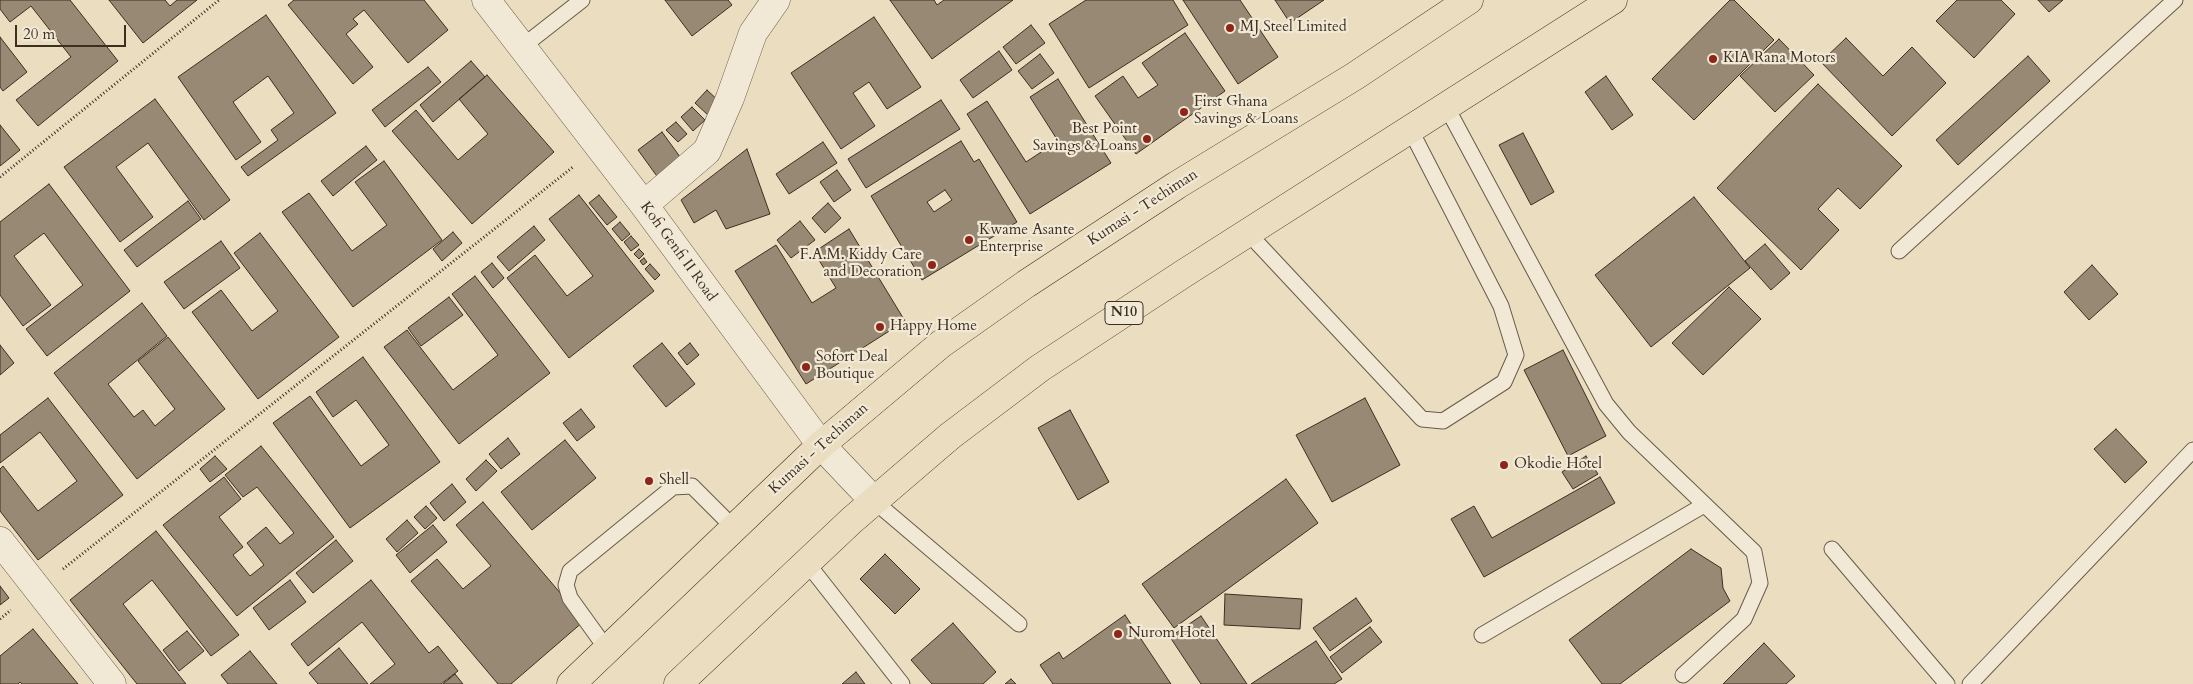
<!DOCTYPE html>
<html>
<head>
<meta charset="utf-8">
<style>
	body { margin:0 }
	#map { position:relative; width:2193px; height:684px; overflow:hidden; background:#eaddc0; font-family:Cardo,serif }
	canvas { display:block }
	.scale { position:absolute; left:15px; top:25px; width:111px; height:22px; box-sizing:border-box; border:2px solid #3d2e20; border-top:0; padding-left:6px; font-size:15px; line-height:18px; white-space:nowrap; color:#3d2e20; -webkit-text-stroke:4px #f1e9d6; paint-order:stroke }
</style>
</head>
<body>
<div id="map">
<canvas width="2193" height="684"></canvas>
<div class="scale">20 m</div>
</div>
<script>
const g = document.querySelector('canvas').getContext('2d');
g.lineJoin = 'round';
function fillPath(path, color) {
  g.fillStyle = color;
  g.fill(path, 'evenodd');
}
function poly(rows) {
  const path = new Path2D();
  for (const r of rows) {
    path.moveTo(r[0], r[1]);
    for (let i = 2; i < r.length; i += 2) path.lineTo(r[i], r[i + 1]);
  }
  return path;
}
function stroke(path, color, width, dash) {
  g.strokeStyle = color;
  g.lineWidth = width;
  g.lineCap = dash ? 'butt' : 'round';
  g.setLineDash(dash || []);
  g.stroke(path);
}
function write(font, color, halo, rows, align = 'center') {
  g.font = font + ' Cardo,serif';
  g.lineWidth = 4.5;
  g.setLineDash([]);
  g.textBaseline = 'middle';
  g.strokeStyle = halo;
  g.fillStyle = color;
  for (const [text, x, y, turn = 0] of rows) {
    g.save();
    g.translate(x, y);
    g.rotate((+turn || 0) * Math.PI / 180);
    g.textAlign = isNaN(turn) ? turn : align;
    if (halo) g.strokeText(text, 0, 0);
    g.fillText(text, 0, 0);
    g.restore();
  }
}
const building = poly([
	[0,0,70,0,118,61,38,126,16,100,71,57,31,6,10,22,0,9,0,0],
	[109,0,165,0,170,6,177,0,197,0,143,43,109,0],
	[294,0,424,0,448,30,408,63,364,10,353,19,358,24,346,34,373,67,353,84,288,5,294,0],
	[665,0,728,0,732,5,692,36,665,0],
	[890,0,934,0,937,5,944,0,1013,0,932,59,890,0],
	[1086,0,1173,0,1188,25,1089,88,1049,24,1086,0],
	[1183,0,1240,0,1278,57,1238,84,1183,0],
	[1275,0,1324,0,1290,23,1275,0],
	[1730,0,1734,0,1774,40,1694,120,1652,79,1730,0],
	[1957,0,2001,0,2015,14,1974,58,1936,21,1957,0],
	[2038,0,2063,0,2049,12,2038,0],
	[266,15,336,113,248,176,241,167,278,140,271,130,294,113,268,76,233,102,261,142,236,160,178,77,266,15],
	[874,17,921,87,887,109,869,82,853,93,875,126,841,149,791,73,874,17],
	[1031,25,1045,43,1016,64,1003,47,1031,25],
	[1185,33,1225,91,1136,154,1095,96,1123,76,1138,98,1158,85,1142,63,1185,33],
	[0,37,27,72,3,91,0,87,0,37],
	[1846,38,1883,76,1912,47,1946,83,1892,136,1821,62,1846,38],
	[1779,39,1814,75,1775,112,1740,76,1779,39],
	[999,51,1012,70,973,98,960,80,999,51],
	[1040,54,1054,73,1032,89,1018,71,1040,54],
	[2028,56,2050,81,1958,165,1936,140,2028,56],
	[471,61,485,77,433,122,420,105,471,61],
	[428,67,441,82,385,127,372,110,428,67],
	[487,75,554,152,472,224,392,131,416,110,458,160,488,134,459,99,487,75],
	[1606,76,1633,115,1612,130,1585,92,1606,76],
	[1058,79,1111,163,1030,214,967,114,987,101,1026,162,1058,141,1030,97,1058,79],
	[1818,84,1902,166,1860,209,1838,188,1818,209,1839,230,1801,270,1717,188,1818,84],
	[707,90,722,104,709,116,695,103,707,90],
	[155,99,230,200,204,220,148,143,116,167,153,217,120,242,64,167,155,99],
	[941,100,960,129,866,188,848,159,941,100],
	[692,107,705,120,693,131,681,117,692,107],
	[676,122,687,134,678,142,666,130,676,122],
	[0,125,20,150,0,166,0,125],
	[662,132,683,161,659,179,638,150,662,132],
	[1523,133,1554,192,1531,205,1499,145,1523,133],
	[961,141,974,162,979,159,1017,222,922,280,871,196,961,141],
	[945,190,952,200,934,212,927,202,945,190],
	[823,142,837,163,789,194,776,174,823,142],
	[366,146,377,160,333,196,321,181,366,146],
	[747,149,770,214,726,229,716,210,694,223,681,200,747,149],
	[384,161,442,240,353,307,282,212,309,193,352,251,387,225,355,182,384,161],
	[837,170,851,190,834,202,820,182,837,170],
	[49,184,130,291,47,356,26,329,83,285,44,233,14,256,51,305,23,326,0,295,0,222,49,184],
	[579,195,654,291,569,358,507,278,535,255,567,296,593,276,549,219,579,195],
	[599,195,617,217,607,225,589,203,599,195],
	[1694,197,1750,268,1651,347,1595,275,1694,197],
	[188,201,201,219,137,267,124,250,188,201],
	[828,203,841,218,825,233,812,218,828,203],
	[800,221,815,240,791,258,777,240,800,221],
	[620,222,630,234,622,241,612,229,620,222],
	[534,226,545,240,509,271,497,257,534,226],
	[849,229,905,321,806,384,735,271,776,245,812,303,836,288,814,252,849,229],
	[453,232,462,243,442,261,433,249,453,232],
	[260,233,339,337,258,399,192,312,221,290,252,331,278,311,234,253,260,233],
	[631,236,639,245,631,251,624,242,631,236],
	[221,241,240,268,184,309,164,282,221,241],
	[1765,244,1790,273,1771,290,1745,261,1765,244],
	[639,249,644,254,639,259,634,254,639,249],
	[644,258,647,262,643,265,640,261,644,258],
	[492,263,504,278,493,288,481,272,492,263],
	[650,264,660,275,655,280,645,269,650,264],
	[2092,265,2118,294,2089,320,2064,292,2092,265],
	[475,276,550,373,459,444,384,347,407,330,453,390,498,355,452,294,475,276],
	[1729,287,1761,319,1703,375,1672,343,1729,287],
	[449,297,463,315,421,346,408,328,449,297],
	[142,303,167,336,108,384,134,417,143,410,155,426,175,409,138,361,168,337,225,409,137,479,54,373,142,303],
	[662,343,695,384,666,407,633,366,662,343],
	[690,343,699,355,687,365,678,353,690,343],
	[0,345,14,363,0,375,0,345],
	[1563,350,1606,436,1568,456,1524,370,1563,350],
	[363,357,440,462,350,528,273,423,310,396,361,466,389,445,356,400,333,417,316,392,363,357],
	[48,398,123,495,38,560,0,511,0,469,3,466,38,511,77,481,40,432,0,463,0,435,48,398],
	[1365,398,1400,465,1332,502,1296,435,1365,398],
	[581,409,595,427,577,441,563,423,581,409],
	[1070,410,1109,482,1078,500,1038,428,1070,410],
	[2116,429,2147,462,2125,483,2094,449,2116,429],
	[508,438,520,454,501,469,489,454,508,438],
	[565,440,596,478,532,530,501,492,565,440],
	[261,446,334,537,237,616,163,525,224,477,241,499,219,517,243,547,233,555,250,576,264,565,247,543,266,527,280,544,294,533,257,487,243,497,225,475,261,446],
	[215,456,227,469,210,482,200,469,215,456],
	[1586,456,1598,474,1573,489,1562,472,1586,456],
	[486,460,497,471,476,491,466,479,486,460],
	[1600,477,1615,503,1484,577,1451,519,1474,506,1492,538,1600,477],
	[1286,479,1318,523,1174,628,1142,584,1286,479],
	[452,484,466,502,444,521,430,503,452,484],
	[483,502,584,621,511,684,498,684,411,581,437,559,463,589,491,566,456,525,483,502],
	[426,506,437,518,425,529,414,517,426,506],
	[407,520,418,533,397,552,386,539,407,520],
	[433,525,447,542,410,573,396,555,433,525],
	[156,531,239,635,211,656,152,580,123,604,186,684,137,684,70,600,156,531],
	[336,540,353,561,313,593,296,573,336,540],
	[1691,549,1721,568,1723,588,1730,601,1620,684,1602,684,1569,640,1691,549],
	[885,554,920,589,895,614,860,579,885,554],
	[290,580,306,602,269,630,253,608,290,580],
	[371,580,429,653,438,646,458,671,441,684,370,684,395,664,362,622,308,666,291,644,371,580],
	[0,586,9,598,0,605,0,586],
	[1225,594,1302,599,1300,629,1224,625,1225,594],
	[1356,598,1372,621,1330,651,1313,628,1356,598],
	[1125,615,1171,684,1053,684,1040,665,1059,652,1063,659,1125,615],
	[1201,616,1247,684,1201,684,1170,637,1201,616],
	[953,623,996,672,983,684,932,684,911,660,953,623],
	[1370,627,1382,642,1342,673,1330,657,1370,627],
	[33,629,78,684,22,684,20,682,18,684,0,684,0,656,33,629],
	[187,631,204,651,179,671,163,650,187,631],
	[1316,641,1342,679,1334,684,1251,684,1316,641],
	[1764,643,1795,676,1786,684,1723,684,1764,643],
	[339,648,368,684,318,684,309,673,339,648],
	[250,651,277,684,228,684,221,675,250,651],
	[856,672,865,684,842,684,856,672],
	[455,674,463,684,443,684,455,674],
	[1011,679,1016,684,1005,684,1011,679]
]);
const path = poly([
	[0,177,219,0],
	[63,569,573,167],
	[0,619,11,610]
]);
const service = poly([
	[522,47,582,0],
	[1446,106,1606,404,1629,432,1754,552,1760,583,1744,619,1683,675],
	[1248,233,1422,419,1443,421,1504,382,1516,355,1501,306,1410,129],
	[1899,251,2175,0],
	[874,501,1019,624],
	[1832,549,1947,684],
	[807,563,902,684],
	[1482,635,1704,505],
	[606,648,570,598,566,585,570,571,673,487,692,486,734,528],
	[1970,684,2193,450]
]);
const minor = poly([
	[486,0,644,205,821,445,874,501],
	[644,205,707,151,730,98,753,33,776,0],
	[0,541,112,684]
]);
const trunk = poly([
	[571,684,821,445,941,344,1026,284,1177,185,1355,76,1469,0],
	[678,684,852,520,950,436,1040,368,1183,274,1613,0]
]);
const markers = [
	[1230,28,5,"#8f2418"],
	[1713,59,5,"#8f2418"],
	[1184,112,5,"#8f2418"],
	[1147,139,5,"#8f2418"],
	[969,240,5,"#8f2418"],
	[932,265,5,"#8f2418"],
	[880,327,5,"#8f2418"],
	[806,367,5,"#8f2418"],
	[1504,465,5,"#8f2418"],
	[649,481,5,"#8f2418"],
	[1118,634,5,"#8f2418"]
];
const shields = [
	[1124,313,38]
];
const shieldNames = [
	["N10",1124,313]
];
const poiNames = [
	["MJ Steel Limited",1240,28],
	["KIA Rana Motors",1723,59],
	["First Ghana",1194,103],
	["Savings & Loans",1194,120],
	["Best Point",1137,130,"right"],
	["Savings & Loans",1137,147,"right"],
	["Kwame Asante",979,231],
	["Enterprise",979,248],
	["F.A.M. Kiddy Care",922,256,"right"],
	["and Decoration",922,273,"right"],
	["Happy Home",890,327],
	["Sofort Deal",816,358],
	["Boutique",816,375],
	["Okodie Hotel",1514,465],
	["Shell",659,481],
	["Nurom Hotel",1128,634]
];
const streetNames = [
	["Kumasi - Techiman",1143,208,-33],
	["Kofi Genfi II Road",678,252,54],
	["Kumasi - Techiman",819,449,-42]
];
fillPath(building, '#978973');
stroke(building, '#3d2e20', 1);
stroke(service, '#685a48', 17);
stroke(minor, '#685a48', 29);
stroke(trunk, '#3d2e20', 29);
stroke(path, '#3d2e20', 3, [1, 2.5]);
stroke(service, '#f1e9d6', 15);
stroke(minor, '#f1e9d6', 28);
stroke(trunk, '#eaddc0', 28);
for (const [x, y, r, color] of markers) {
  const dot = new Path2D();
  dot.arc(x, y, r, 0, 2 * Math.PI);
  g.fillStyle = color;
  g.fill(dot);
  stroke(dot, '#f1e9d6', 2);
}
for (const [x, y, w] of shields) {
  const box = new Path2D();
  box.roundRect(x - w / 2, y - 11.5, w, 23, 4);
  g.fillStyle = '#f1e9d6';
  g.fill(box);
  stroke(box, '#3d2e20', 1);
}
write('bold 14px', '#3d2e20', null, shieldNames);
write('15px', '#3d2e20', '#f1e9d6', poiNames, 'left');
write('15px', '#3d2e20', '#f1e9d6', streetNames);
</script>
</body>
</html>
